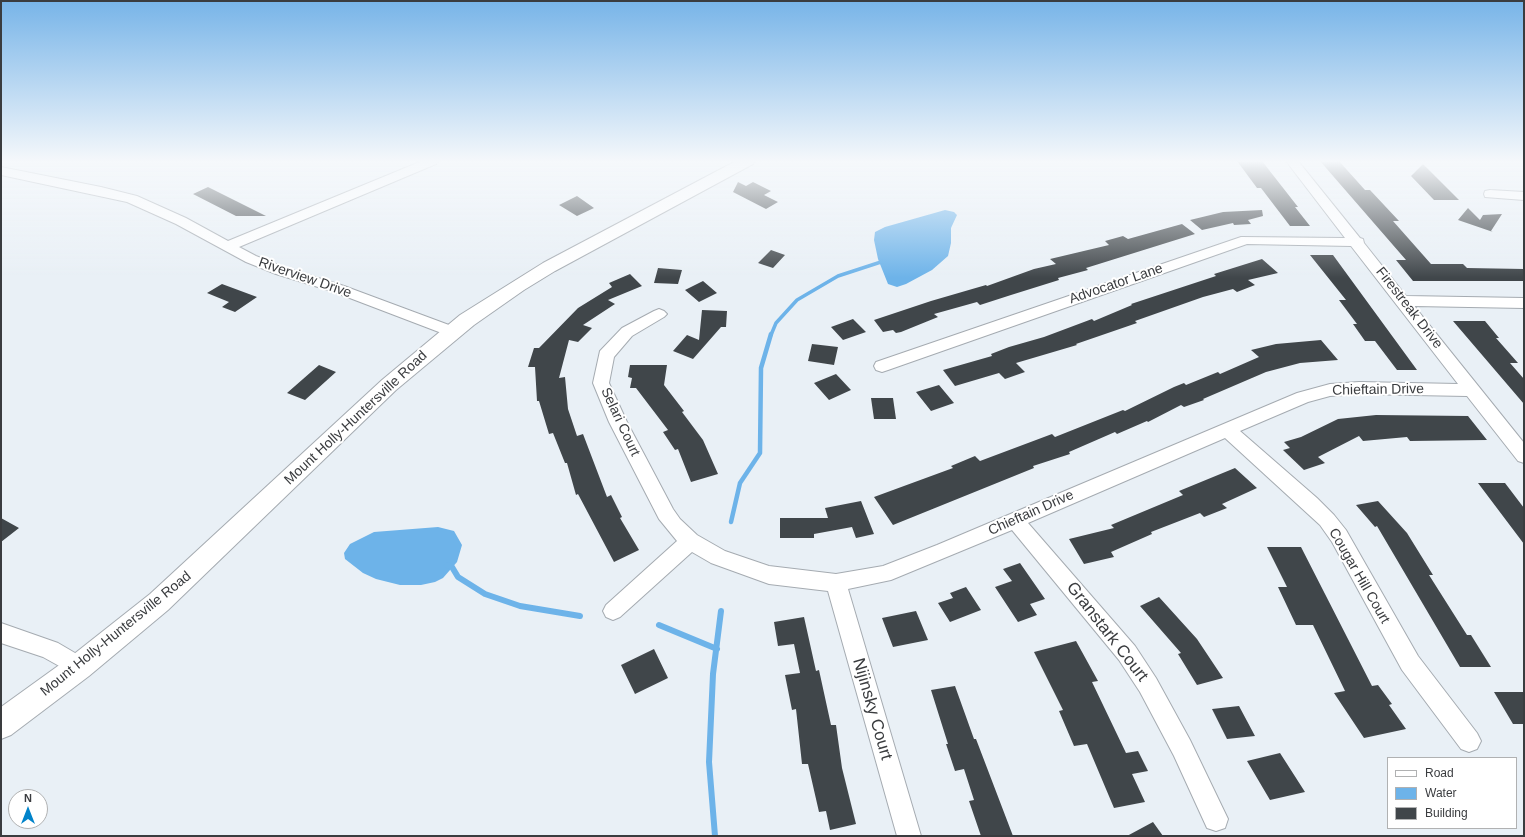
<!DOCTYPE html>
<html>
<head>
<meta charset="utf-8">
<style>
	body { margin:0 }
	#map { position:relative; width:1525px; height:837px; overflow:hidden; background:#e9f0f6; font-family:Arial,sans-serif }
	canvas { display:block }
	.frame { position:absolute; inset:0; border:2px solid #3a3c3f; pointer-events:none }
	.legend { position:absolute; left:1387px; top:757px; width:130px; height:72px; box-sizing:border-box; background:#fff; border:1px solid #b0b1b2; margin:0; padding:5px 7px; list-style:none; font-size:12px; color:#3a3c3f }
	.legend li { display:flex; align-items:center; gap:8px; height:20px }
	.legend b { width:20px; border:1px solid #b0b1b2 }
	.north { position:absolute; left:8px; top:789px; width:40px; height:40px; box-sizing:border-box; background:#fff; border:1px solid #b0b1b2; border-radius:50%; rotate:0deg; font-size:11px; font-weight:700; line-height:16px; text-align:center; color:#3a3c3f }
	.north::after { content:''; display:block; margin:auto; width:14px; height:18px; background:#0083ca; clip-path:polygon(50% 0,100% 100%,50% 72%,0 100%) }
</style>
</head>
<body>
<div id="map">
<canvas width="1525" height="837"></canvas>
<div class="frame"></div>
<ul class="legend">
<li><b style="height:5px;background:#fff"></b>Road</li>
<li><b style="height:11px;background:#6db3e9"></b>Water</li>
<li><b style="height:11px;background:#40464a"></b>Building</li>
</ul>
<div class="north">N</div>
</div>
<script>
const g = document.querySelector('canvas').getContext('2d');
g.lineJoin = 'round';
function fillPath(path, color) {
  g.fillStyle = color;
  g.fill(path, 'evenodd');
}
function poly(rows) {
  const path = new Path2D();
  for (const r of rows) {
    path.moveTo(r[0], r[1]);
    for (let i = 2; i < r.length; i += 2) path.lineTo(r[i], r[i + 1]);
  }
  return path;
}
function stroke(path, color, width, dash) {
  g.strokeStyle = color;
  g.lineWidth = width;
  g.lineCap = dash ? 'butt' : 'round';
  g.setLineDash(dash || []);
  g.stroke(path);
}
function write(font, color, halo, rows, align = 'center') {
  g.font = font + ' Arial,sans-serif';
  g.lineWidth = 4;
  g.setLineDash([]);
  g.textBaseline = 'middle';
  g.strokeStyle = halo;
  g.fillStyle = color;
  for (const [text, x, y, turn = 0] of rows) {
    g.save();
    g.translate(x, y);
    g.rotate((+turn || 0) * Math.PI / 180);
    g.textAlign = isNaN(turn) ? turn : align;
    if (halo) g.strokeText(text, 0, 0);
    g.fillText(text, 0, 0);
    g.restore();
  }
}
const water = poly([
	[945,210,954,212,957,215,951,228,951,243,948,256,932,270,906,284,897,287,888,284,878,259,874,240,875,232,885,227],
	[438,527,454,531,462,545,457,562,443,578,435,582,421,585,400,585,376,579,363,573,345,559,344,553,350,544,374,532]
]);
const streamFar2 = poly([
	[771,335,776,323,797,300,838,276,884,261]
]);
const streamFar1 = poly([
	[731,522,740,483,760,453,761,368,771,334]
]);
const stream = poly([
	[447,565,452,567,458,577,485,594,520,606,580,616],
	[659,625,717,649],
	[715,836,709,762,713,674,721,611]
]);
const building = poly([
	[1237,161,1262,161,1298,207,1295,207,1310,226,1290,226,1261,188,1257,188],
	[1320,161,1339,161,1365,190,1370,190,1399,221,1393,221,1431,264,1463,264,1467,268,1524,269,1524,281,1413,281,1396,260,1406,260],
	[1423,164,1459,200,1434,200,1411,176],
	[738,182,746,186,753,182,771,191,764,195,778,202,766,209,733,192],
	[208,187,266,216,236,216,193,194],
	[577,196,594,208,577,216,559,205],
	[1468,208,1480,220,1483,215,1502,214,1491,231,1493,232,1458,220],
	[1262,210,1263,216,1248,220,1251,224,1234,225,1233,223,1202,230,1190,220,1223,212],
	[1182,224,1195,234,1086,268,1088,270,1058,278,1059,280,1011,295,980,305,977,302,934,314,938,317,901,332,896,333,893,330,883,332,874,320,931,301,986,285,987,286,1034,269,1056,264,1050,259,1109,245,1105,241,1123,236,1128,239],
	[771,250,785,255,773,268,758,263],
	[1310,255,1333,255,1417,370,1397,370,1375,341,1365,341,1353,324,1357,324,1339,300,1346,300],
	[1262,259,1278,273,1248,280,1255,285,1237,292,1233,289,1203,297,1135,321,1137,323,1076,344,1077,345,1016,363,1025,372,1005,379,999,373,955,386,943,370,992,356,991,354,1009,347,1044,337,1092,319,1094,321,1132,305,1131,304,1216,276,1214,274],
	[658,268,682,270,678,284,654,283],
	[630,274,642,286,608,300,615,304,583,325,592,328,578,342,569,340,559,378,565,377,568,409,577,436,583,434,607,497,611,495,622,517,620,518,639,550,614,562,578,494,576,495,567,463,565,463,553,433,549,434,539,401,537,401,535,367,528,367,534,348,539,348,578,308,612,287,609,283],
	[703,281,717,293,699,302,685,290],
	[222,284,257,297,235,312,222,307,229,302,207,293],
	[702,310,727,311,726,327,721,327,693,359,673,351,687,335,699,340],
	[853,319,866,332,843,340,831,327],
	[1453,321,1485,321,1499,338,1496,338,1518,363,1510,363,1524,379,1524,404],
	[1321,340,1338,360,1300,363,1266,372,1203,399,1204,400,1184,407,1181,405,1148,422,1147,421,1117,434,1115,432,1069,452,1070,454,1033,466,1034,468,893,525,874,497,953,468,951,466,975,456,980,461,1052,434,1055,437,1123,410,1125,411,1174,387,1184,383,1186,385,1218,372,1220,374,1259,357,1251,350,1276,344],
	[812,344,838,347,834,365,808,361],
	[319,365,336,372,305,400,287,393],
	[630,365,667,365,664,385,684,411,682,412,703,440,718,474,691,482,678,449,675,450,663,432,668,430,636,388,630,388,632,378,628,377],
	[836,374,851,390,829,400,814,383],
	[939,385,954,403,931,411,916,392],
	[871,398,893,398,896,419,874,419],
	[1376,415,1468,416,1487,440,1410,441,1407,437,1363,441,1359,436,1318,457,1325,463,1304,470,1283,450,1290,448,1284,442,1301,437,1338,419],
	[1235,468,1257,488,1222,504,1227,508,1204,517,1200,513,1151,532,1152,534,1111,552,1114,557,1084,564,1069,539,1114,528,1111,525,1183,495,1179,491],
	[1478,483,1505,483,1524,508,1524,544],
	[861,501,874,534,856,538,852,527,814,534,814,538,780,538,780,518,828,518,825,508],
	[1378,501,1407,533,1433,575,1429,575,1467,635,1471,635,1491,667,1460,667,1377,526,1375,527,1356,505],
	[1,518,19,528,1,542],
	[1267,547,1301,547,1372,686,1378,685,1392,704,1389,705,1406,729,1364,738,1334,693,1345,691,1313,625,1296,625,1278,587,1287,587],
	[1020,563,1045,599,1030,604,1037,615,1018,622,995,587,1012,581,1003,569],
	[966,587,981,610,950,622,938,603,953,598,950,593],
	[1159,597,1197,639,1223,678,1197,685,1178,654,1181,653,1140,606],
	[916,611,928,640,893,647,882,618],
	[804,617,816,671,819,670,831,725,836,725,842,768,856,824,830,830,826,811,819,812,808,764,802,764,796,709,792,710,785,675,800,673,794,644,778,646,774,622],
	[1076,641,1098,681,1092,682,1126,753,1138,751,1148,771,1132,774,1145,802,1114,808,1087,744,1074,746,1059,711,1063,710,1034,652],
	[654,649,668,678,635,694,621,665],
	[955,686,974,739,976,739,1013,836,981,836,969,801,974,800,964,769,955,771,946,744,948,744,931,690],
	[1494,692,1524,692,1524,724,1513,724],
	[1239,706,1255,736,1227,739,1212,709],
	[1280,753,1305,792,1270,800,1247,761],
	[1153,822,1163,836,1127,836]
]);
const minor = poly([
	[422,161,438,161,436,164,239,247,256,256,286,268,344,286,457,328,460,332,457,336,452,337,334,292,276,274,246,262,176,224,127,202,1,175,1,167,101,187,137,196,186,218,228,241,422,161],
	[1286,161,1298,161,1360,238,1363,239,1364,243,1406,296,1524,298,1524,308,1414,306,1524,443,1524,463,1518,461,1467,396,1359,394,1330,396,1308,402,1240,431,1317,498,1334,515,1346,530,1418,656,1477,733,1481,741,1477,749,1469,752,1461,749,1402,670,1332,542,1320,525,1225,438,1028,523,1135,646,1156,678,1190,740,1228,819,1225,828,1216,831,1207,828,1174,756,1140,692,1119,660,1012,530,891,580,848,589,921,836,897,836,828,591,769,584,711,563,692,552,620,617,613,620,606,617,603,611,606,605,677,541,659,519,609,422,593,383,600,351,622,328,654,311,659,309,664,311,667,314,664,317,632,336,614,357,609,383,627,422,673,509,680,519,697,535,725,551,769,566,836,574,883,566,937,545,1297,393,1330,384,1359,382,1458,384,1351,246,1247,244,888,370,882,372,876,370,874,366,876,362,1241,237,1345,238,1286,161],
	[1490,190,1524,192,1524,200,1485,197,1484,194,1485,191,1490,190],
	[1,623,58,643,87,660,90,667,87,674,79,677,43,657,1,643,1,623]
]);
const secondary = poly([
	[736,161,755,161,753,164,555,271,524,290,474,325,396,390,168,610,89,676,11,735,1,739,1,707,69,658,150,594,382,380,460,315,543,263,736,161]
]);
const streetNames = [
	["Riverview Drive",305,278,19],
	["Advocator Lane",1116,284,-19],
	["Firestreak Drive",1409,308,52],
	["Chieftain Drive",1378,390,-1],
	["Mount Holly-Huntersville Road",356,418,-43],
	["Selari Court",620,422,65],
	["Chieftain Drive",1031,513,-24],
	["Cougar Hill Court",1359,576,60],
	["Mount Holly-Huntersville Road",116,634,-39]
];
const nearStreetnames = [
	["Granstark Court",1107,632,52],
	["Nijinsky Court",872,709,74]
];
fillPath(water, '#6db3e9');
stroke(streamFar2, '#6db3e9', 3.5);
stroke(streamFar1, '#6db3e9', 4.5);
stroke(stream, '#6db3e9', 6);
fillPath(building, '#40464a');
stroke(minor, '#a5abb1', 2);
stroke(secondary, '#a5abb1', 2);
fillPath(minor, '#fff');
fillPath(secondary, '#fff');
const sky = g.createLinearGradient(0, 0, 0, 278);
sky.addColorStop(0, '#77b4e8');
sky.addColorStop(0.58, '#f5f8fb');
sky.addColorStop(1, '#f5f8fb00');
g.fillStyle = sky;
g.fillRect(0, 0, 1525, 278);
write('14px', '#3a3c3f', '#fff', streetNames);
write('17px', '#3a3c3f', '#fff', nearStreetnames);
</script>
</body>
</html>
